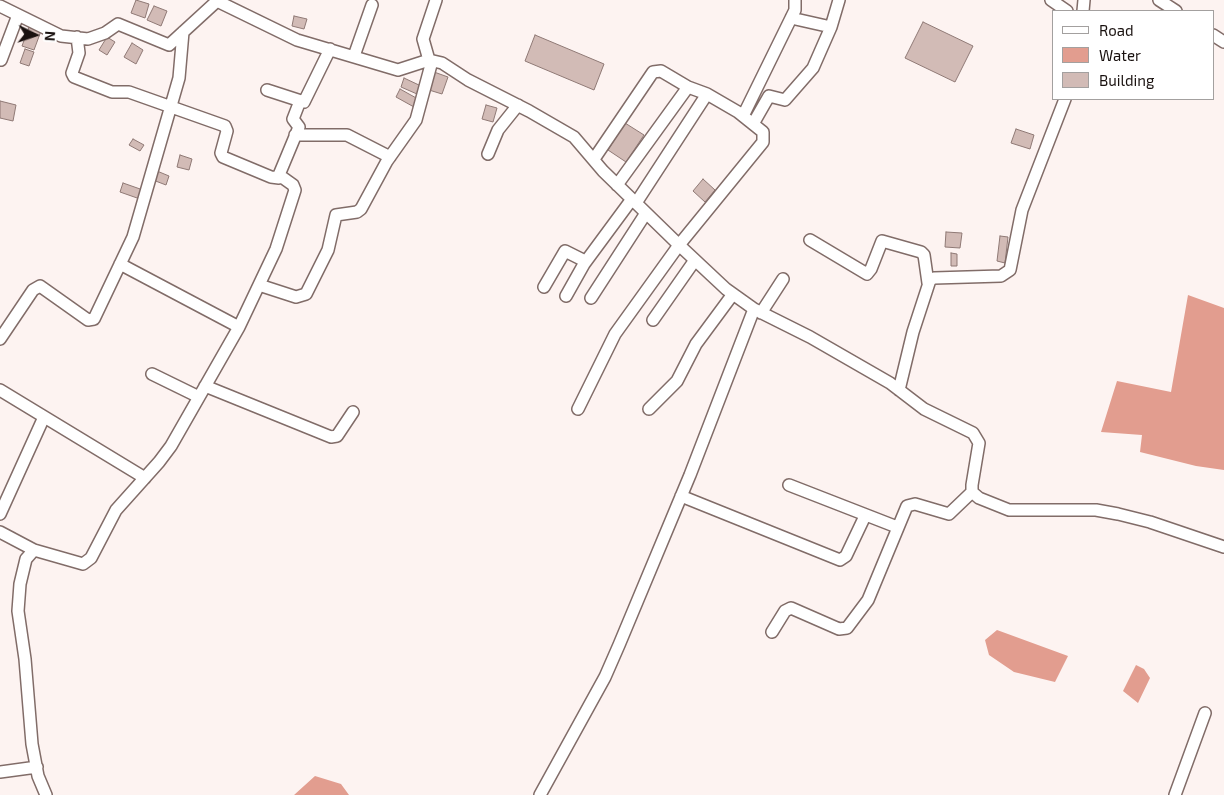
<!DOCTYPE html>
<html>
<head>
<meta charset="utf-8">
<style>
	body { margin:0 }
	#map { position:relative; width:1224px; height:795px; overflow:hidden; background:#fdf3f1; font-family:"Exo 2",sans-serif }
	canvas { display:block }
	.legend { position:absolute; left:1052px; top:10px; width:162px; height:90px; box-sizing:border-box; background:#fff; border:1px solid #a3a09f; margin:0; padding:6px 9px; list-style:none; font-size:15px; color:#19110f }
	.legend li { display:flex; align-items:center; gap:10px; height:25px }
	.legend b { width:25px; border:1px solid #a3a09f }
	.north { position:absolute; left:10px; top:10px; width:50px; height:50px; -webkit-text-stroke:4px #fff; paint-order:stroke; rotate:94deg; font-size:14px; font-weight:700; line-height:20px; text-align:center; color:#19110f }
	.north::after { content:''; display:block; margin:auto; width:18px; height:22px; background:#19110f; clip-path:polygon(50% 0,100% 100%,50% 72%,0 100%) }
</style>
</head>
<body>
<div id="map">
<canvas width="1224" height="795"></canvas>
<ul class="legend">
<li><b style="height:6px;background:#fff"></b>Road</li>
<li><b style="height:14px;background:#e29d8f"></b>Water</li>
<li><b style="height:14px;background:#d2bbb6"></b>Building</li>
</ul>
<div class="north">N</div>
</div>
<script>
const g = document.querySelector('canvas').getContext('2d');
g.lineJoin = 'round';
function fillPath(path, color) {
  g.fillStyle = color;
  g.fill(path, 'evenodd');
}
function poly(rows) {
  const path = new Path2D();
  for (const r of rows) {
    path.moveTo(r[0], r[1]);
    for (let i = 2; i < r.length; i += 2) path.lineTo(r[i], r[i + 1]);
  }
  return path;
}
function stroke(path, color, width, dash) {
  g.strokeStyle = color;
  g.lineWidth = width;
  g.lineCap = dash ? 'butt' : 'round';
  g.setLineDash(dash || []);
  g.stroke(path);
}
const water = poly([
	[1188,295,1224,308,1224,470,1196,466,1140,452,1142,435,1101,432,1117,381,1171,392],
	[997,630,1068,656,1055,682,1014,672,989,655,985,640],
	[1136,665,1144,669,1150,678,1138,703,1123,691],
	[315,776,341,784,349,795,294,795]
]);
const building = poly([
	[136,0,149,4,145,18,131,13,136,0],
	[154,6,167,11,161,26,147,20,154,6],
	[294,16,307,19,304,29,292,26,294,16],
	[923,22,973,46,955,82,905,58,923,22],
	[29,27,41,31,34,50,22,46,29,27],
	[535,35,604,64,594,90,525,61,535,35],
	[107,37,115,42,107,55,99,50,107,37],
	[132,43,143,50,136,64,124,57,132,43],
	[25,49,34,52,29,66,20,63,25,49],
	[434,72,448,77,442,94,429,90,434,72],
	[404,78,421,86,417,94,401,87,404,78],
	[400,89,418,99,414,107,396,97,400,89],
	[0,101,16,105,13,121,0,118,0,101],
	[486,105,497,108,493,122,482,119,486,105],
	[625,123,644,135,626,162,608,150,625,123],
	[1016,129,1034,135,1030,149,1011,143,1016,129],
	[133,139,144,145,140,151,129,145,133,139],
	[180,155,192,159,189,170,177,167,180,155],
	[157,171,169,176,166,185,153,180,157,171],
	[703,179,715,190,705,202,693,191,703,179],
	[123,183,143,190,140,199,120,192,123,183],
	[946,232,962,233,960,248,945,247,946,232],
	[1000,236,1008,237,1005,263,997,261,1000,236],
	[951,253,957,254,957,266,951,266,951,253]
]);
const street = poly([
	[1051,0,1067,11],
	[1159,0,1176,11],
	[0,6,61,36,88,39,105,33,118,24,169,45,217,1,297,40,398,70,429,60,442,63,468,80,529,111,574,137,603,171,679,245,726,289,754,309,810,337,890,383,924,409,973,433,979,443,972,485,972,492,979,498,1009,510,1096,510,1118,514,1150,522,1224,547],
	[1083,11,1084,0],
	[791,18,831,27],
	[1213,35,1224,42],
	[77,37,79,53,72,73,74,77,112,92,129,92,225,126,227,131,221,153,223,157,271,177,279,178],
	[354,56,372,5],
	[1,60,18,15],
	[429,60,423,39,436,0],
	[267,90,304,102,330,49],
	[743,116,795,10,795,0],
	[753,124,769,96,785,100,813,68,831,27,839,0],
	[295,135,347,135,390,157],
	[488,154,498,130,518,105],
	[594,159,653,72,661,71,688,87,707,94,636,203],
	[617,185,688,87],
	[810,240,867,274,871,269,882,241,921,252,924,255,928,283],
	[259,285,296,297,306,294,328,250,336,215,357,212,361,209,387,161,416,120,432,61],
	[544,287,565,251,585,261],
	[566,296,584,264,632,199],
	[591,298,646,213],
	[761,313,783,279],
	[653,320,695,260],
	[239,327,276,249,295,190,293,185,279,175,299,127,293,119,300,101],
	[0,339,33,290,40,286,88,320,94,319,133,237,179,78,183,32],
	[152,374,199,397],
	[205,386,331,437,337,436,353,412],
	[0,390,145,478],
	[899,390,913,332,930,280,934,278,1001,276,1010,270,1022,210,1065,99],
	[578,409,615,334,679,245,763,142,763,132,738,112,707,94],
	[649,409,677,381,696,344,733,294],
	[789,485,897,527],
	[681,496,840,560,846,556,865,516],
	[0,514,44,417],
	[0,532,34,550],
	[772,632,785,611,791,608,839,629,847,628,868,600,907,506,915,504,949,514,972,492],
	[0,772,37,767],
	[46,795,38,776,32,744,25,659,18,611,20,584,26,559,34,550,83,564,91,558,116,510,159,462,171,446,239,327,120,264],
	[540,795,605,677,619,645,690,475,754,309],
	[1175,795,1205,713]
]);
fillPath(water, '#e29d8f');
fillPath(building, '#d2bbb6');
stroke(building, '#8f7975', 1);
stroke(street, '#816c68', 14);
stroke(street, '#fff', 11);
</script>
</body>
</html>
